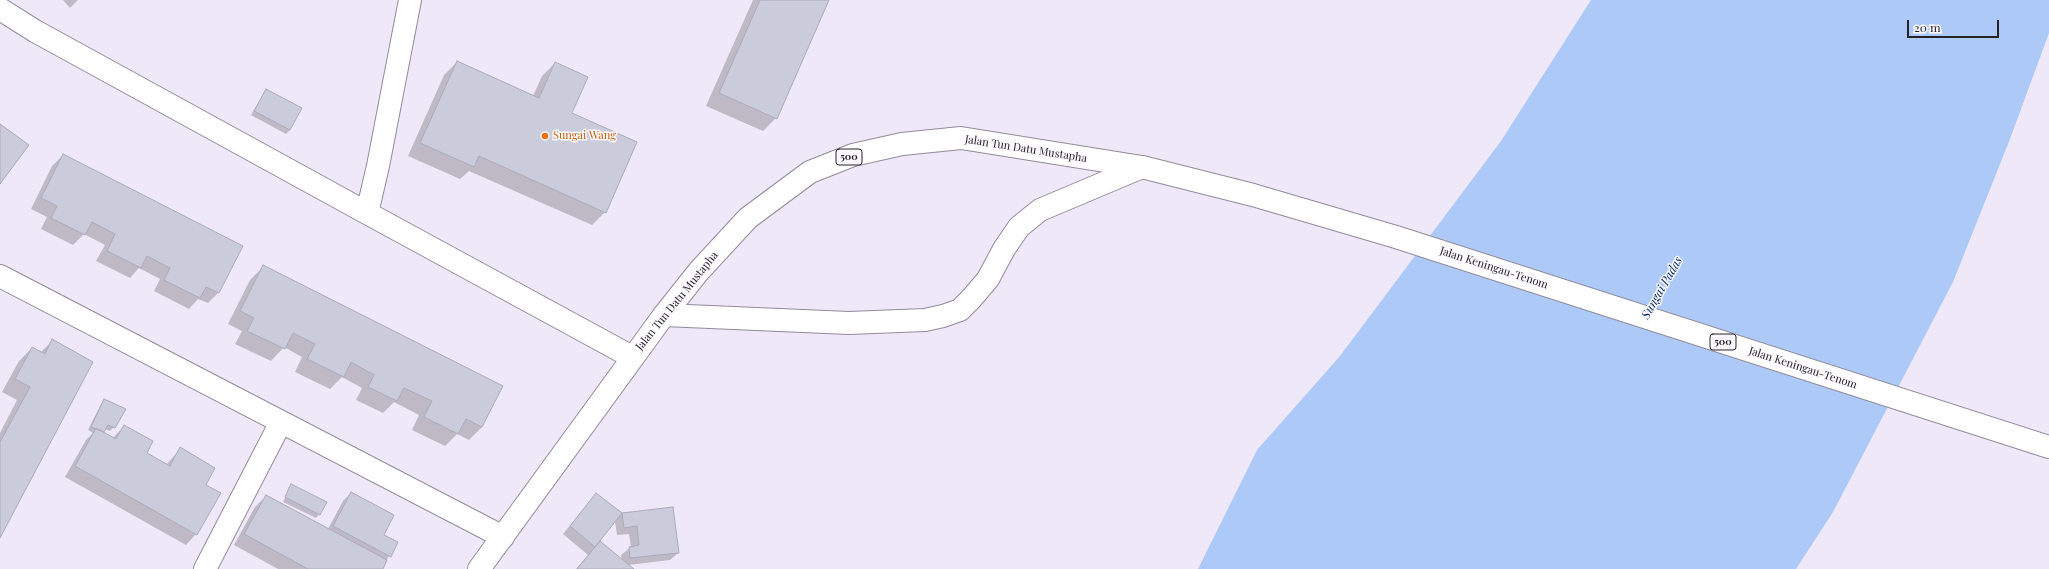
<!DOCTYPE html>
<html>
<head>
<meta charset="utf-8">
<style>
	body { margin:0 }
	#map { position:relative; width:2049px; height:569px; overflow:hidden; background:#efe8f8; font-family:"Playfair Display",serif }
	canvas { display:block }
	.scale { position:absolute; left:1907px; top:20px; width:92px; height:18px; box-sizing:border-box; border:2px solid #252228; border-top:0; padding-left:5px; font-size:12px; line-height:14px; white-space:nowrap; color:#252228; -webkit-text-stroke:3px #faf7fe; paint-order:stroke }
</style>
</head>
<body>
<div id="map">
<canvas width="2049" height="569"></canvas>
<div class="scale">20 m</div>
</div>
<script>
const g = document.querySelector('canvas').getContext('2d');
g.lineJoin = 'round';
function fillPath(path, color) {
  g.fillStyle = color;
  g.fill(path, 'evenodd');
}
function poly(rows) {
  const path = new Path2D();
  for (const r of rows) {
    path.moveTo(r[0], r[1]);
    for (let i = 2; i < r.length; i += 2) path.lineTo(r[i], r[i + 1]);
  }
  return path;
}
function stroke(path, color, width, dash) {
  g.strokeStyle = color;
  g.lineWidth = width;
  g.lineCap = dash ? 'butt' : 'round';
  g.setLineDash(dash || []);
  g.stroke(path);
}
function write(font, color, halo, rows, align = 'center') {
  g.font = font + ' "Playfair Display",serif';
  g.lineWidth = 3;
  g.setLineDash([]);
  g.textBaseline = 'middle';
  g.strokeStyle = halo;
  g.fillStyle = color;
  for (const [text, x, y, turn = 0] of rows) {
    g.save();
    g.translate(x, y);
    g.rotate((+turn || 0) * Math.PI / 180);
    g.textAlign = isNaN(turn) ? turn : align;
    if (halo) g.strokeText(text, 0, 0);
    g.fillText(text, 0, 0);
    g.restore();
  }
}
const water = poly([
	[1591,0,2049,0,2049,33,2010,139,1953,282,1833,512,1796,569,1198,569,1257,450,1340,356,1501,141]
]);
const shadow = poly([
	[63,0,78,0,70,8],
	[753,0,828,0,776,118,763,131,706,106],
	[457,62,533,96,542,76,555,63,605,212,592,225,469,171,460,179,408,156,444,75],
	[266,90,290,130,286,134,251,115],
	[63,155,218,293,208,303,198,299,189,309,154,291,160,279,139,268,130,278,96,261,105,245,84,234,73,245,41,229,47,217,31,209,52,166],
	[263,267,482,427,469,440,457,434,445,446,412,430,419,415,394,402,383,413,356,400,362,388,342,377,330,389,295,372,302,357,284,347,271,361,235,344,242,331,228,324,250,280],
	[52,341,0,536,0,433,17,400,2,392,19,361,32,348,40,353],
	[105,400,114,427,110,431,105,429,102,433,113,438,124,426,145,453,166,465,180,449,204,485,196,534,186,545,65,477,86,440,93,433,88,430,101,404],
	[291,485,319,514,316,518,283,502,290,488,288,488],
	[351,493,383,535,397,543,381,569,278,569,234,545,255,507,266,496,328,529,343,501],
	[596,494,622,515,673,508,678,553,670,560,628,565,633,569,576,569,588,555,563,534],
	[615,521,617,535,629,534,631,547,621,555,622,560,599,541]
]);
const building = poly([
	[760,0,829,0,777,119,719,93,760,0],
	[457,61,539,98,555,62,588,77,572,113,637,142,606,213,479,156,474,167,420,143,457,61],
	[266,89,302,108,290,130,254,111,266,89],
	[0,124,29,145,0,184,0,124],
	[63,154,243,246,219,293,206,287,200,298,164,280,170,268,147,256,141,268,107,251,115,234,92,222,85,235,51,218,57,206,41,198,63,154],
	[263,265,503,386,482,427,466,419,458,434,424,417,432,401,404,388,397,401,368,387,374,375,351,362,344,377,307,359,315,344,293,333,285,349,247,331,254,318,240,311,263,265],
	[52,339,93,362,0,538,0,442,30,387,15,379,32,347,45,354,52,339],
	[104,399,126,409,115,428,108,425,104,432,91,427,104,399],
	[124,425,153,441,147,453,170,466,180,447,215,468,206,485,221,493,197,535,75,466,96,428,116,439,124,425],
	[291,484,327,502,320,515,285,497,291,484],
	[351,492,394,515,384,535,398,542,391,557,333,526,351,492],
	[596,493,622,513,595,547,570,526,596,493],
	[266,495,387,560,383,569,308,569,244,534,266,495],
	[673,507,679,553,630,558,629,547,639,545,637,526,624,528,622,513,673,507],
	[600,541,634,569,577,569,600,541]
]);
const minor = poly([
	[0,9,35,31,367,213,632,357],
	[367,213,378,166,410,0],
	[0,276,503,537],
	[664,315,849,323,925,320,943,316,960,310,971,299,988,279,1004,249,1019,227,1040,210,1142,167],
	[205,569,281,422]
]);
const primary = poly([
	[479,569,664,315,699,271,748,218,810,172,853,155,902,144,961,138,1142,167,1253,195,1396,237,2049,447]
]);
const markers = [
	[545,136,4,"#e8710a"]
];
const shields = [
	[849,157,26],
	[1723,342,26]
];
const shieldNames = [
	["500",849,157],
	["500",1723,342]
];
const foodNames = [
	["Sungai Wang",553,136]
];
const streetNames = [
	["Jalan Tun Datu Mustapha",1026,149,9],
	["Jalan Keningau-Tenom",1494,268,18],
	["Jalan Tun Datu Mustapha",677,301,-51],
	["Jalan Keningau-Tenom",1803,368,18]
];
const waterNames = [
	["Sungai Padas",1662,288,-60]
];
fillPath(water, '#adc9f7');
fillPath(shadow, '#0003');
fillPath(building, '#cacbdb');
stroke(building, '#aaaaba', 1);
stroke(minor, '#928b9a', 24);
stroke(primary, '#928b9a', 24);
stroke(minor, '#fff', 22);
stroke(primary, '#fff', 22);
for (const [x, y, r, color] of markers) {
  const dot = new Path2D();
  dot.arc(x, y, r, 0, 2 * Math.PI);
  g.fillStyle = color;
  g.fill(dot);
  stroke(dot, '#faf7fe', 1.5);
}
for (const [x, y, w] of shields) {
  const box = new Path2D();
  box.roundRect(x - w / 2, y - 8, w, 16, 3);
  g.fillStyle = '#faf7fe';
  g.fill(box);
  stroke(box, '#252228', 1);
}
write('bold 10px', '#252228', null, shieldNames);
write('11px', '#c56008', '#faf7fe', foodNames, 'left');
write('11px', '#252228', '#faf7fe', streetNames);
write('italic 12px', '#012969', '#faf7fe', waterNames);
</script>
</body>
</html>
